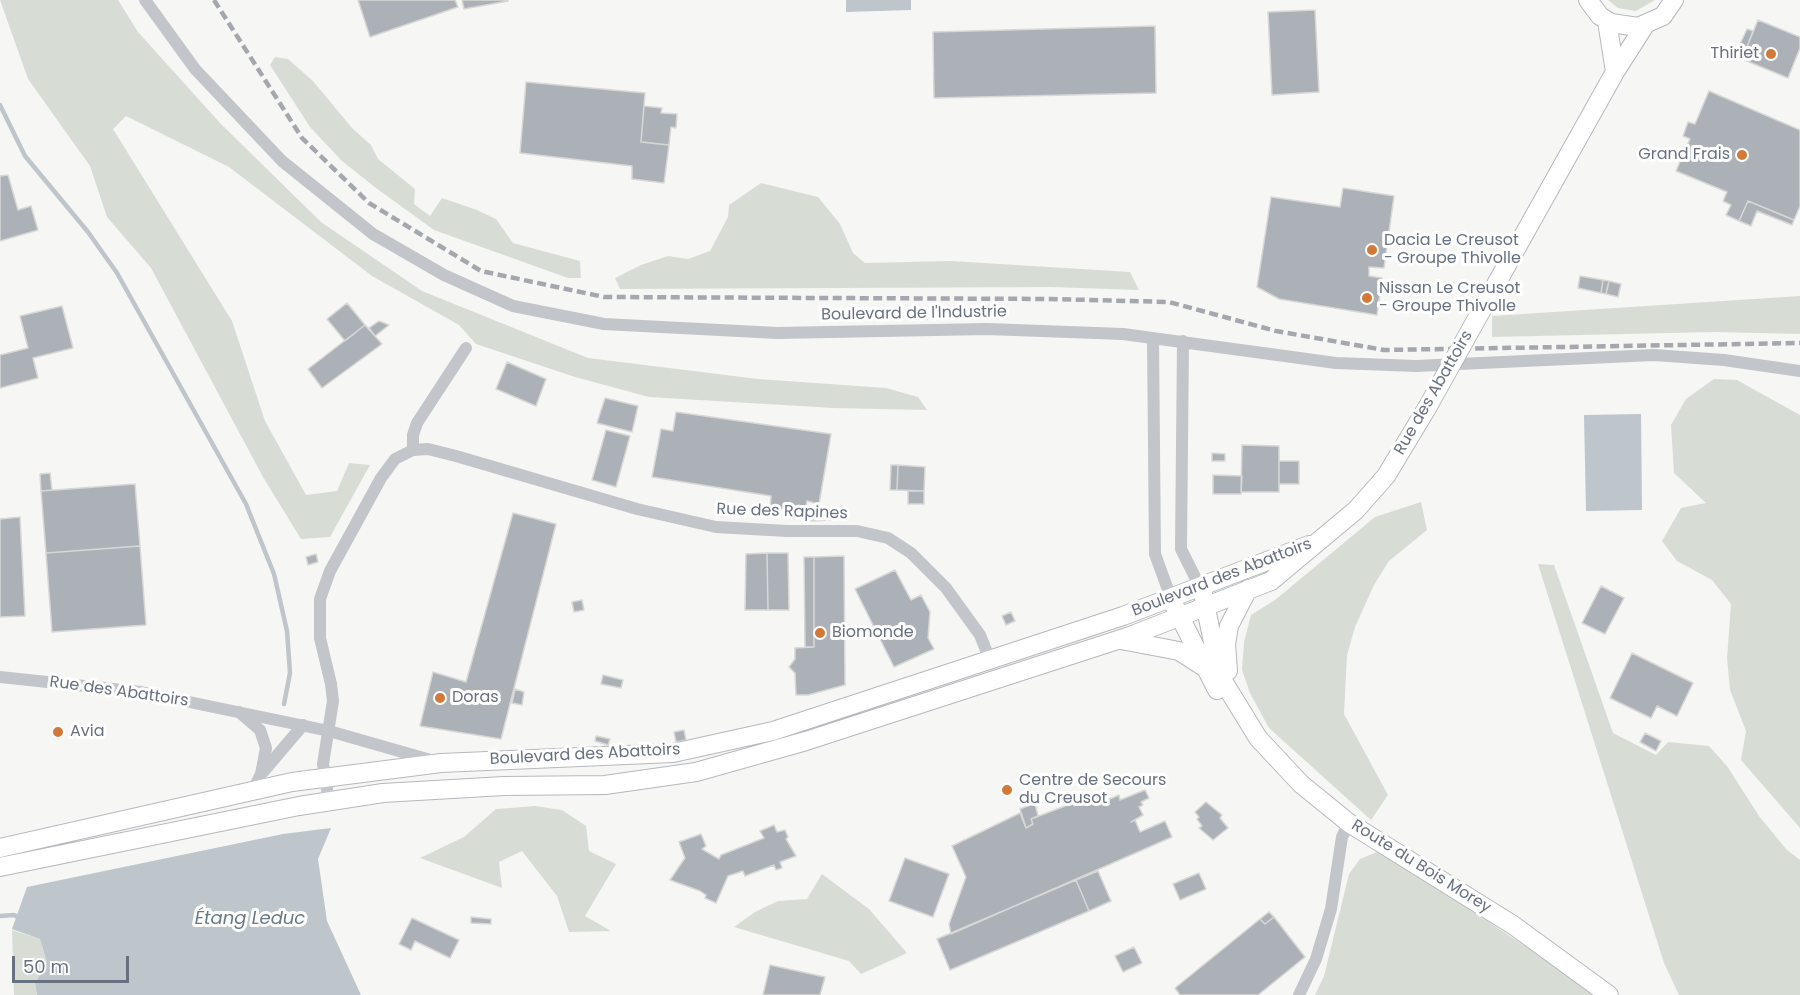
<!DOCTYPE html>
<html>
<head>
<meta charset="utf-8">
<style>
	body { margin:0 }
	#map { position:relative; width:1800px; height:995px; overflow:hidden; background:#f6f6f4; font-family:Poppins,sans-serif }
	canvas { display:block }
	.scale { position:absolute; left:12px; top:956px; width:117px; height:27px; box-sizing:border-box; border:3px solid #687182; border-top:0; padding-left:8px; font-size:18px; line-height:21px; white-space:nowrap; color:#687182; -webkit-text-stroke:4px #fff; paint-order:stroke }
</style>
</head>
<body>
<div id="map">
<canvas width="1800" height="995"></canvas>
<div class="scale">50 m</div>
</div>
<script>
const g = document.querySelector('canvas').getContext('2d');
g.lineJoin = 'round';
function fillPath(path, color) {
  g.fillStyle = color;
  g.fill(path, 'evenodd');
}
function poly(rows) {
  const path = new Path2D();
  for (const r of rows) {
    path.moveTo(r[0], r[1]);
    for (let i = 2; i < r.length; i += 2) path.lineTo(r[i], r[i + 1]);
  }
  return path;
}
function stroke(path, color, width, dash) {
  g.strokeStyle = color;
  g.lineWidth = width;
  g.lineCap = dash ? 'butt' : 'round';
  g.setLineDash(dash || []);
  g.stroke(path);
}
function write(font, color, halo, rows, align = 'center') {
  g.font = font + ' Poppins,sans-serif';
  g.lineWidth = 6;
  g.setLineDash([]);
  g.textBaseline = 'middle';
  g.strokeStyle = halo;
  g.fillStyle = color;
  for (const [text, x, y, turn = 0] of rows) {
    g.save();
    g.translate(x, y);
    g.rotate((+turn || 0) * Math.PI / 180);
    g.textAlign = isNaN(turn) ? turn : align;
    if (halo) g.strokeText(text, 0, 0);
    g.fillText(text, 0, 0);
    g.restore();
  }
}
const green = poly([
	[0,0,118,0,138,32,220,123,321,222,422,291,588,358,758,379,886,388,918,397,927,410,833,408,649,397,575,377,476,344,459,325,372,276,229,167,126,116,113,129,232,321,265,421,306,495,337,491,349,463,370,465,330,537,301,539,263,477,151,268,107,217,90,166,28,79],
	[1608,0,1655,0,1636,11,1618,8],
	[275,57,288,59,313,81,352,128,371,145,378,159,415,189,414,204,430,216,442,198,477,210,496,219,513,243,580,261,581,278,568,278,434,230,376,188,342,161,310,127,270,65],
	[761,183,818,197,840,224,853,253,865,263,951,261,1130,272,1139,290,1051,287,620,289,615,278,641,265,668,256,688,259,710,251,728,217,729,205],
	[1800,296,1800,334,1714,332,1492,337,1492,316],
	[1714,379,1737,380,1800,415,1800,828,1741,760,1746,731,1730,690,1727,658,1731,604,1712,580,1677,561,1662,541,1681,508,1706,503,1674,473,1671,425,1686,399],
	[1421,502,1427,530,1389,561,1374,585,1355,627,1347,655,1344,714,1388,795,1371,820,1269,728,1250,693,1242,670,1244,642,1251,615,1275,600,1375,517],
	[1538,564,1554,565,1613,733,1656,755,1668,742,1709,746,1727,766,1759,816,1786,849,1800,860,1800,995,1679,995,1664,963],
	[535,806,562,810,586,826,589,851,616,864,585,916,611,931,569,932,557,896,522,851,499,862,502,888,420,858,464,837,496,809],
	[1377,852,1388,855,1561,970,1593,995,1315,995,1324,976,1349,874,1360,859],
	[822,874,869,909,907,953,861,974,849,961,734,927,755,912,778,901,807,899],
	[12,930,40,939,47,963,35,983,37,995,14,995]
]);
const water = poly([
	[846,0,911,0,911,10,846,12],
	[1641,414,1642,510,1586,511,1584,415],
	[331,828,318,859,327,921,361,995,37,995,35,983,47,963,40,939,12,929,27,887,283,834]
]);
const stream = poly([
	[0,105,25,156,88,232,117,273,246,504,274,574,287,631,290,673,284,704],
	[0,916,14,915,20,918]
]);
const building = poly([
	[358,0,455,0,458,7,370,37,358,0],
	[462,0,507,0,508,1,464,9,462,0],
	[1315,10,1319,92,1272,95,1268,12,1315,10],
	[1758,20,1800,37,1800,48,1788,78,1742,59,1758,20],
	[1155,26,1156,93,934,98,933,32,1155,26],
	[1747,29,1753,31,1747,47,1740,44,1747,29],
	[526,82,645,93,641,142,669,145,664,183,632,179,632,166,520,153,526,82],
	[1709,91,1800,130,1800,206,1794,220,1748,201,1739,221,1726,215,1731,205,1723,201,1727,192,1676,171,1690,139,1683,136,1688,122,1695,124,1709,91],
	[644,106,662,108,661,113,677,114,676,128,671,127,669,145,641,142,644,106],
	[8,175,18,210,31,206,38,230,0,241,0,176,8,175],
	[1343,188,1394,196,1384,268,1369,267,1369,276,1382,278,1377,315,1279,299,1257,287,1271,197,1340,207,1343,188],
	[1748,201,1794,220,1792,225,1757,211,1751,226,1739,221,1748,201],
	[1580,276,1603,280,1601,293,1578,288,1580,276],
	[1603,280,1609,281,1606,294,1601,293,1603,280],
	[1609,281,1621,284,1618,297,1606,294,1609,281],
	[347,303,365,325,345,341,327,319,347,303],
	[62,306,73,348,33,358,38,378,0,388,0,355,28,348,20,316,62,306],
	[379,321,389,325,375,336,369,328,379,321],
	[365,325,382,344,322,388,308,369,365,325],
	[507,362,546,379,536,406,496,389,507,362],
	[605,398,638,406,632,432,597,423,605,398],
	[676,412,831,434,819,504,807,501,805,513,770,509,771,496,652,477,661,429,673,431,676,412],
	[606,430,630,436,616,487,592,480,606,430],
	[1242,445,1279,446,1279,492,1241,492,1242,445],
	[1212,453,1225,454,1225,461,1212,461,1212,453],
	[1279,461,1299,461,1299,484,1279,484,1279,461],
	[891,465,898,465,897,490,890,490,891,465],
	[898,465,925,467,924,491,897,490,898,465],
	[50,473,52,490,41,491,40,474,50,473],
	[1213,475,1242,476,1241,494,1213,494,1213,475],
	[135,484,140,546,46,553,41,491,135,484],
	[908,491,924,491,924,504,908,504,908,491],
	[813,506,831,508,831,520,811,521,813,506],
	[513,513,556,524,501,739,420,726,433,672,466,682,513,513],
	[20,517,25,616,0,617,0,519,20,517],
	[140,546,146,625,52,632,46,553,140,546],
	[767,553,768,610,745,610,746,554,767,553],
	[767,553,788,553,789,610,768,610,767,553],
	[316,554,318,562,308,565,306,557,316,554],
	[844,556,845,685,808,695,796,695,795,673,789,667,795,659,795,648,814,647,814,557,844,556],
	[804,557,814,557,814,647,805,647,804,557],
	[895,570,911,600,921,595,930,612,928,638,934,649,894,667,855,589,895,570],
	[1601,586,1624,598,1605,634,1582,623,1601,586],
	[582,600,584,610,574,612,572,602,582,600],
	[1011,612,1015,621,1006,625,1002,616,1011,612],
	[1632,653,1693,683,1677,716,1657,706,1651,718,1610,698,1632,653],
	[603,675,623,680,621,688,601,684,603,675],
	[515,689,524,692,522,705,512,703,515,689],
	[684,730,686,740,676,742,674,732,684,730],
	[1645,733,1661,741,1656,751,1640,742,1645,733],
	[596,736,610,739,608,745,595,741,596,736],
	[1145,790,1149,798,1141,802,1143,805,1139,807,1143,815,1131,822,1135,820,1140,832,1165,821,1172,837,951,934,949,924,966,877,952,846,1020,813,1026,828,1033,824,1031,819,1073,803,1074,806,1088,799,1089,803,1104,797,1105,801,1119,795,1120,800,1145,790],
	[1206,802,1222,815,1220,818,1228,828,1213,840,1199,828,1202,826,1197,819,1199,817,1195,812,1206,802],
	[1035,803,1038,816,1031,819,1033,824,1026,828,1020,809,1035,803],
	[774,825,777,832,785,830,788,837,786,839,796,856,780,862,782,868,776,870,774,865,745,876,743,871,728,876,716,903,705,898,706,895,700,891,670,880,685,858,679,842,701,834,706,846,702,849,719,859,721,855,764,838,760,831,774,825],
	[905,858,949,874,933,917,889,901,905,858],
	[1098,871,1111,901,1089,911,1076,880,1098,871],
	[1199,873,1206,889,1180,900,1173,884,1199,873],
	[1076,880,1089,911,950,970,937,939,1076,880],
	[1269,912,1274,917,1265,924,1260,919,1269,912],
	[471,917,491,919,491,924,471,923,471,917],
	[1274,917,1305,957,1258,995,1180,995,1175,988,1260,919,1265,924,1274,917],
	[412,918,459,940,450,958,415,941,411,950,399,944,412,918],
	[1134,947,1142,963,1123,972,1115,956,1134,947],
	[770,965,825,977,820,995,763,995,770,965]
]);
const street = poly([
	[145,0,195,69,282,161,373,234,444,275,513,306,604,324,777,333,987,329,1123,334,1336,363,1416,366,1654,355,1724,360,1800,371],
	[1153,338,1155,554,1171,598],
	[1183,341,1181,549,1200,587],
	[413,450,413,435,417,423,466,348],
	[0,677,141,692,329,731,434,761],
	[239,712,260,730,266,748,261,774,252,792],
	[263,772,303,725],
	[329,802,323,764,333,701,331,684,320,638,320,599,330,571,381,478,395,459,413,450,428,449,456,456,637,509,716,527,787,531,857,531,888,538,911,553,946,588,980,635,990,660],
	[1299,995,1316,959,1331,909,1342,837,1349,823]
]);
const secondary = poly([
	[1588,0,1600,16,1611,23,1638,27,1663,16,1674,0],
	[1607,21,1615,72],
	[1485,304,1615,72,1645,25],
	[1203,594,1220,676,1258,738,1301,784,1349,823,1513,925,1609,995],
	[1174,605,1217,690],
	[1121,640,1179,651,1204,667],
	[1228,671,1226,644,1229,626,1248,589],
	[0,848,292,782,441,763,673,753,773,731,1123,616,1309,545],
	[0,867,299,806,383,793,504,786,605,785,696,772,806,741,1130,636,1271,581,1356,510,1386,476,1427,408]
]);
const rail = poly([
	[214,0,302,138,369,203,481,271,604,297,1051,299,1169,302,1276,331,1384,350,1800,343]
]);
const secondaryBridge = poly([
	[1427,408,1485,304]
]);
const markers = [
	[1771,54,6,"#d37937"],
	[1742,155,6,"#d37937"],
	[1372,250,6,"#d37937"],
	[1367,298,6,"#d37937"],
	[820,633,6,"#d37937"],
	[440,698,6,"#d37937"],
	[58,732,6,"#d37937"],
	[1007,790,6,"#d37937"]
];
const poiNames = [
	["Thiriet",1759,54,"right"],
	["Grand Frais",1730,155,"right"],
	["Dacia Le Creusot",1384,241],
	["- Groupe Thivolle",1384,259],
	["Nissan Le Creusot",1379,289],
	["- Groupe Thivolle",1379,307],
	["Biomonde",832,633],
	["Doras",452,698],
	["Avia",70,732],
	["Centre de Secours",1019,781],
	["du Creusot",1019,799]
];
const streetNames = [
	["Boulevard de l'Industrie",914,314,-1],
	["Rue des Abattoirs",1434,393,-60],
	["Rue des Rapines",782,512,2],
	["Boulevard des Abattoirs",1222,578,-21],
	["Rue des Abattoirs",119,692,8],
	["Boulevard des Abattoirs",585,755,-3],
	["Route du Bois Morey",1421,867,32]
];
const waterNames = [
	["Étang Leduc",250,919]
];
fillPath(green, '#d7ddd5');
fillPath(water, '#bec5cb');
stroke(stream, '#bec5cb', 4.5);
fillPath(building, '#acb1b7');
stroke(building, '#d7d8d6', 1.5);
stroke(secondary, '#b5b8bd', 20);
stroke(street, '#c2c5c9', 12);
stroke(secondary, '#fff', 18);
stroke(rail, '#a4a7ad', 4.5, [9, 4.5]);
stroke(secondaryBridge, '#b5b8bd', 20, []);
stroke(secondaryBridge, '#fff', 18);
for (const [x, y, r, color] of markers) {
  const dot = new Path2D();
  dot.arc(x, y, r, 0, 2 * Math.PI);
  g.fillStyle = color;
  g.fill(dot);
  stroke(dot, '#fff', 2);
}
write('16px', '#687182', '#fff', poiNames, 'left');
write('16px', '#687182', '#fff', streetNames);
write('italic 18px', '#697885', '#fff', waterNames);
</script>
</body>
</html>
